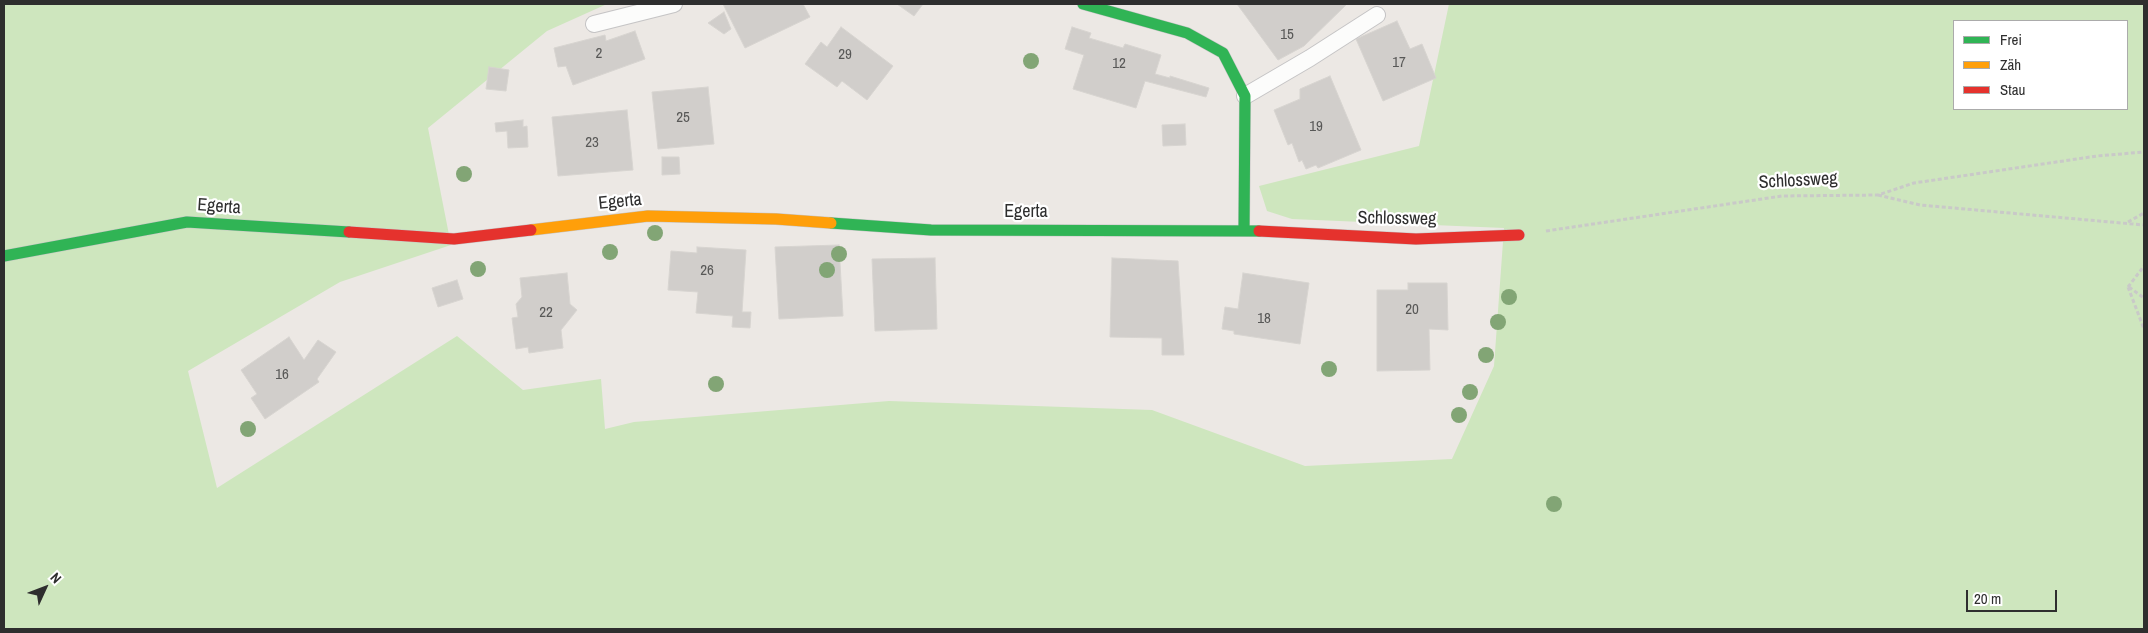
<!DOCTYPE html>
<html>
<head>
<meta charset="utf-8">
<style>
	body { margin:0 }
	#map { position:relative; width:2148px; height:633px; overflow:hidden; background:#ece8e4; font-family:"Archivo Narrow",sans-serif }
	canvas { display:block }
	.frame { position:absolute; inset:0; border:5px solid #2e2e2e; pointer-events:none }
	.legend { position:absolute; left:1953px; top:20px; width:175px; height:90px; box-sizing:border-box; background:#fff; border:1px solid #ababab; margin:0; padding:6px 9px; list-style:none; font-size:15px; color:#2e2e2e }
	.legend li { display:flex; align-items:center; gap:10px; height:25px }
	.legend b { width:25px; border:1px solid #ababab }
	.north { position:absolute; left:20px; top:563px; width:50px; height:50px; -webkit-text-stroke:4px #fff; paint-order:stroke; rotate:47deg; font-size:14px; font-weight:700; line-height:20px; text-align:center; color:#2e2e2e }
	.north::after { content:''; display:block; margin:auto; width:18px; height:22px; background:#2e2e2e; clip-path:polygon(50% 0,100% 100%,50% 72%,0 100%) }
	.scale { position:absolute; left:1966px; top:590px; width:91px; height:22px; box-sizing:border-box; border:2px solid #2e2e2e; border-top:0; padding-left:6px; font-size:15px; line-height:18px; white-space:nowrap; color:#2e2e2e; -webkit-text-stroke:4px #fff; paint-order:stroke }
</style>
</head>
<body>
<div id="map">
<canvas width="2148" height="633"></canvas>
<div class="frame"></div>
<ul class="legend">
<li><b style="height:6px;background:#30b455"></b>Frei</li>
<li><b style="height:6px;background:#ff9f0a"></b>Zäh</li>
<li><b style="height:6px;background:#e5322d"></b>Stau</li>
</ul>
<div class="north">N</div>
<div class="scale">20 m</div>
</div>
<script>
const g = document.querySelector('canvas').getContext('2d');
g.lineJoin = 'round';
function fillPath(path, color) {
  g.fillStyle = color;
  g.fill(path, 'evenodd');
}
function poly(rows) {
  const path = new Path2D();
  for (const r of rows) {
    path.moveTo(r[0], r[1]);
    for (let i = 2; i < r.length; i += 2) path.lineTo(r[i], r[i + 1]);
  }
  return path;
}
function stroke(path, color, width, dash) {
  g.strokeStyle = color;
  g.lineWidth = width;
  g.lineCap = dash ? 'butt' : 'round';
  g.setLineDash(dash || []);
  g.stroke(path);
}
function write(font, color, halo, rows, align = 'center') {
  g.font = font + ' "Archivo Narrow",sans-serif';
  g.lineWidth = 4.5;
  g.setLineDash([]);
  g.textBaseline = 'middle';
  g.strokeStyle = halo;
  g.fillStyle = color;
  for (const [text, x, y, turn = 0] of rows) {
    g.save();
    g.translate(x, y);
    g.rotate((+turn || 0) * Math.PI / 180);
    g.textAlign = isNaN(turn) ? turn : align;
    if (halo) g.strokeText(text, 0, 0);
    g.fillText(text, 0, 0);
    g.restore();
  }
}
const green = poly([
	[4,4,607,4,547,31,428,128,451,245,340,282,188,371,217,488,457,336,523,390,601,379,605,429,634,422,889,401,1152,410,1305,466,1452,459,1494,366,1504,228,1292,219,1267,211,1259,186,1419,146,1449,4,2144,4,2144,629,4,629],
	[1954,21,2127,21,2127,109,1954,109]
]);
const building = poly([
	[723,4,803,4,810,17,745,48,723,4],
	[897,4,923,4,914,16,897,4],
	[1237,4,1347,4,1304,46,1278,60,1237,4],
	[724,12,731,29,724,34,708,23,724,12],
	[1397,21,1410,49,1422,44,1436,78,1383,101,1356,39,1397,21],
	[841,27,893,66,867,100,842,81,837,87,805,64,821,42,827,47,841,27],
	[1072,27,1091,33,1089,38,1123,48,1125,44,1161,55,1155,74,1170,78,1170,76,1209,88,1206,97,1145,81,1136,108,1073,89,1084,55,1065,49,1072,27],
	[635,31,645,59,573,85,566,66,558,67,554,48,605,35,606,41,635,31],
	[489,67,509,70,506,91,486,89,489,67],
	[1330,76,1361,150,1318,168,1316,165,1306,169,1302,160,1299,162,1292,143,1288,145,1274,110,1300,99,1300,89,1330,76],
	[708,87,714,144,658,149,652,92,708,87],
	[627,110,633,170,558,176,552,117,627,110],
	[523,120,523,127,527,126,528,147,508,148,507,131,496,132,495,123,523,120],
	[1185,124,1186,145,1163,146,1162,125,1185,124],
	[662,157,679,157,680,174,662,175,662,157],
	[839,245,843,316,779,319,775,247,839,245],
	[697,247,746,250,742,312,751,312,750,328,732,327,733,316,696,313,698,292,668,290,671,251,697,253,697,247],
	[935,258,937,329,875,331,872,259,935,258],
	[1112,258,1178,261,1184,355,1162,355,1162,338,1110,337,1112,258],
	[567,273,570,304,577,310,561,330,563,348,529,353,528,347,516,349,512,318,518,317,516,304,522,297,520,278,567,273],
	[1243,273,1309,283,1300,344,1234,334,1234,331,1222,329,1225,307,1238,309,1243,273],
	[457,280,463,299,438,307,432,288,457,280],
	[1408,283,1447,283,1448,330,1429,329,1430,370,1377,371,1377,290,1408,290,1408,283],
	[289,337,304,360,318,340,336,352,317,379,319,382,265,419,251,398,257,394,241,370,289,337]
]);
const path = poly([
	[1878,195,1920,205,2144,225],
	[2128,222,2144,213],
	[1546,231,1782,196,1878,195,1914,183,2097,156,2144,152],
	[2128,287,2144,329],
	[2128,287,2144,266],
	[2129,287,2144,298]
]);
const lane = poly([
	[594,24,674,4],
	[1245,96,1310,58,1377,15]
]);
const fast = poly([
	[1083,4,1187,33,1223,53,1245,96,1244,230],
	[831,223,931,230,1259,231],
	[4,256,187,222,349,232]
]);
const slow = poly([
	[531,230,648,216,776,219,831,223]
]);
const jam = poly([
	[1259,231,1416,239,1519,235],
	[349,232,454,239,531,230]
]);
const trees = [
	[1031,61],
	[464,174],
	[655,233],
	[610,252],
	[839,254],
	[478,269],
	[827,270],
	[1509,297],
	[1498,322],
	[1486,355],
	[1329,369],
	[716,384],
	[1470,392],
	[1459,415],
	[248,429],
	[1554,504]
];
const numberNames = [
	["15",1287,35],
	["2",599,54],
	["29",845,55],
	["17",1399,63],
	["12",1119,64],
	["25",683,118],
	["19",1316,127],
	["23",592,143],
	["26",707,271],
	["20",1412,310],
	["22",546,313],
	["18",1264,319],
	["16",282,375]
];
const streetNames = [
	["Schlossweg",1798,181,-3],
	["Egerta",620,202,-6],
	["Egerta",219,207,4],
	["Egerta",1026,212],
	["Schlossweg",1397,219,1]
];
fillPath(green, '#cee6be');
fillPath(building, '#d1cecb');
stroke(building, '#d7d4d0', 1);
stroke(lane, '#c5c4c5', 18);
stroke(fast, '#c5c4c5', 12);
stroke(slow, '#c5c4c5', 12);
stroke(jam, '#c5c4c5', 12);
stroke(path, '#c9c9c8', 3, [4, 2.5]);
stroke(lane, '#fcfcfb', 16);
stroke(fast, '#30b455', 11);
stroke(slow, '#ff9f0a', 11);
stroke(jam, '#e5322d', 11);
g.fillStyle = '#82a575';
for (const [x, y] of trees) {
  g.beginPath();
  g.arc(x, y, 8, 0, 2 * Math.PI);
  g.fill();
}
write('15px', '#585857', null, numberNames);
write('18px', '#2e2e2e', '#fff', streetNames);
</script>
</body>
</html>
